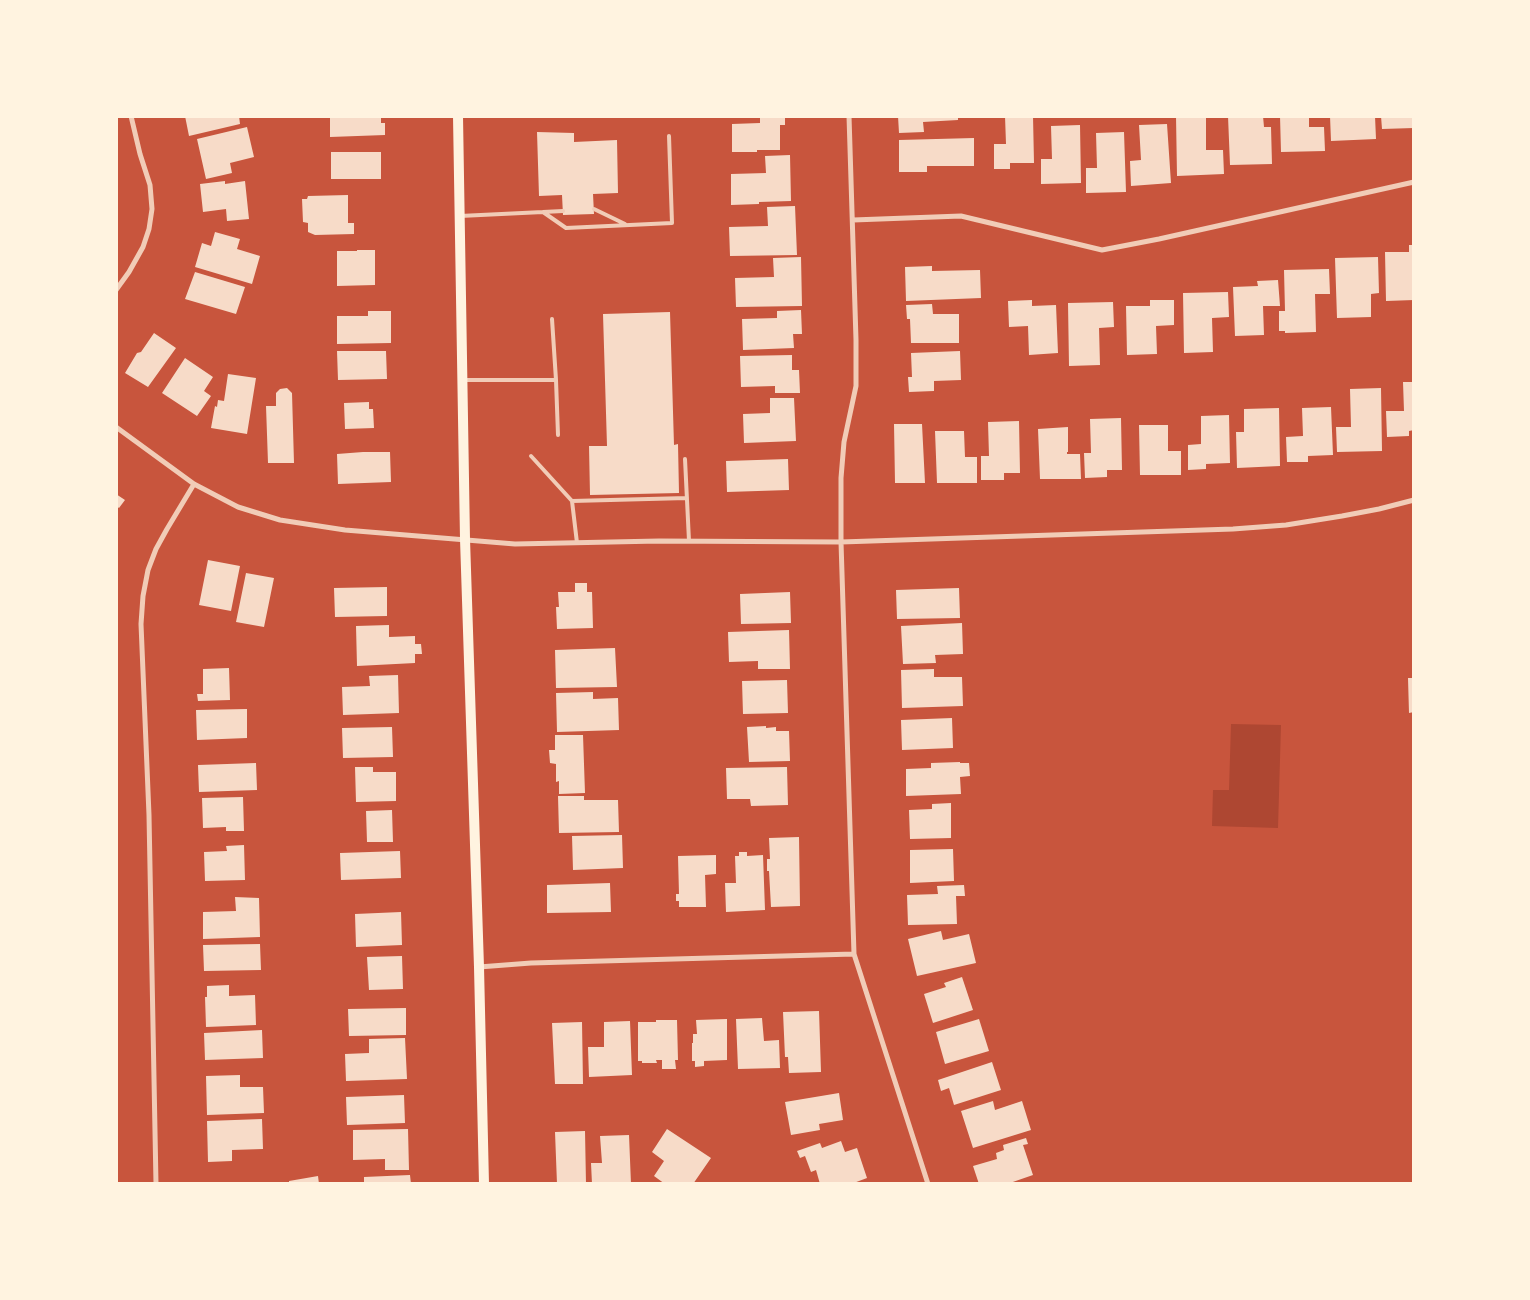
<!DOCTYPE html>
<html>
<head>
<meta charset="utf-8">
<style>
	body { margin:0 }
	#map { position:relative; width:1530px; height:1300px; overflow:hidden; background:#c8553d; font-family:"Space Grotesk",sans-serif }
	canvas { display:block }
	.frame { position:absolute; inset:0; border:118px solid #fff3e0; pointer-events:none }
</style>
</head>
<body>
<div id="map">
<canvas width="1530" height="1300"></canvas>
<div class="frame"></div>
</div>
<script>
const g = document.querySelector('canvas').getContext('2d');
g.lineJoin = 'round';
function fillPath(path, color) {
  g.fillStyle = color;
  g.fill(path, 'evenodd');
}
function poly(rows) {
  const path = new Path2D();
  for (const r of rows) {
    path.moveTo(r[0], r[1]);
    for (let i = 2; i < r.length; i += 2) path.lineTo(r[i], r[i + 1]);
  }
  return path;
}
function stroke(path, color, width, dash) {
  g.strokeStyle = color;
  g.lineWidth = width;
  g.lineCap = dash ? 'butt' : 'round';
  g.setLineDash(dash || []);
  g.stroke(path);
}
const green = poly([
	[1231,724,1281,725,1278,828,1212,826,1213,790,1229,790]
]);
const building = poly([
	[185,116,239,116,240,124,189,136],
	[330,116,381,116,381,123,385,123,385,135,330,137],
	[760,116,785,116,785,125,780,125,780,150,757,150,757,152,732,152,732,124,760,123],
	[898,116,958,116,958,120,923,122,924,132,899,133],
	[1005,116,1033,116,1034,163,1010,163,1010,169,994,169,994,144,1006,144],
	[1176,116,1206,116,1206,150,1223,150,1224,174,1177,176],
	[1228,116,1263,116,1264,127,1271,127,1272,164,1230,165],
	[1280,116,1309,116,1309,127,1324,127,1325,151,1281,152],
	[1330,116,1375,116,1376,139,1331,141],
	[1381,116,1414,116,1414,128,1382,129],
	[1167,124,1171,183,1131,186,1130,161,1141,160,1139,125],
	[1080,125,1081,183,1041,184,1041,159,1052,159,1051,126],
	[247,127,254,157,230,163,232,173,206,179,197,139],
	[537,132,574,133,574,142,617,140,618,193,593,194,594,214,563,215,562,195,539,196],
	[1124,132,1126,192,1086,193,1086,168,1097,168,1096,133],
	[974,138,974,166,927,166,927,172,899,172,899,140],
	[331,152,381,152,381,179,331,179],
	[790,155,791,201,759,202,759,204,731,205,731,174,766,173,765,156],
	[225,181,225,184,245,181,249,219,227,221,226,209,203,212,200,184],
	[348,195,348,223,354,223,354,234,315,235,308,232,308,223,303,222,302,199,307,199,308,196],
	[795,206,797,255,730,256,729,227,768,226,767,207],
	[215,232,240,239,237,249,260,256,252,284,195,267,202,243,211,246],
	[1409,245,1414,245,1414,300,1386,301,1385,252,1409,252],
	[357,250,375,250,375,285,337,286,337,251,357,251],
	[801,257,802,306,736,307,735,278,774,277,773,258],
	[1378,257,1379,293,1371,294,1371,317,1337,318,1335,258],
	[932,266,932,271,980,270,981,298,906,301,905,267],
	[1329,269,1330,294,1315,294,1316,332,1285,333,1285,331,1279,331,1279,311,1285,311,1284,270],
	[195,272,245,287,236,314,185,299],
	[1278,280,1280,306,1263,306,1264,335,1235,336,1233,287,1258,286,1257,281],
	[1228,292,1229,317,1212,318,1213,352,1184,353,1183,293],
	[1032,300,1032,306,1056,305,1058,353,1029,355,1028,326,1009,327,1008,301],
	[1150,300,1174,300,1174,325,1156,326,1157,354,1127,355,1126,306,1150,306],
	[1113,302,1114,327,1099,328,1100,365,1069,366,1068,303],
	[932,304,933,314,959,314,959,343,911,343,910,319,907,319,906,305],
	[801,310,802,334,793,334,794,348,743,350,742,319,777,318,777,311],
	[368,311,391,311,391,343,337,344,337,316,368,316],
	[670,312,674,445,678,444,679,493,590,495,589,446,607,446,603,314],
	[154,333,176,348,148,387,125,373,137,353,141,352],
	[337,351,386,351,387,379,338,380],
	[960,351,961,380,934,381,934,391,909,392,908,377,912,377,911,353],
	[792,355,792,370,799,370,800,393,775,393,775,386,741,387,740,356],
	[185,358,213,377,204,391,211,396,197,416,162,393],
	[228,374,256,378,247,434,211,428,215,406,217,407,218,400,224,401],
	[1403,382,1414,382,1414,430,1409,431,1409,436,1387,437,1386,411,1404,411],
	[287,388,292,393,294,463,268,463,266,406,276,406,276,393,280,389],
	[1381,388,1382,451,1337,452,1336,427,1351,427,1350,389],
	[770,398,794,398,796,441,744,443,743,414,770,413],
	[369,402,369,409,373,409,374,428,345,429,344,403],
	[1331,407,1333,455,1308,456,1308,462,1287,462,1286,437,1303,436,1302,408],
	[1279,408,1280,466,1237,468,1236,432,1244,432,1244,409],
	[1229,415,1230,463,1206,464,1206,469,1188,470,1188,445,1201,444,1201,416],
	[1121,418,1122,470,1107,470,1107,477,1085,478,1084,453,1091,453,1090,419],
	[1019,421,1020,473,1004,473,1004,480,981,480,981,456,989,456,988,422],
	[894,424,922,424,925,483,895,483],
	[1139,425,1168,425,1168,451,1181,451,1181,475,1140,475],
	[1068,427,1068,452,1067,452,1067,454,1080,454,1081,479,1040,479,1038,429],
	[935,431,964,431,965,457,977,457,977,483,937,483],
	[363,452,390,452,391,482,338,484,337,454],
	[788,459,789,490,727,492,726,461],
	[116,494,125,500,119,508,116,506],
	[208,560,240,566,231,611,199,605],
	[246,573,274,578,264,627,236,622],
	[575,583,587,583,587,592,592,592,593,628,557,629,556,607,559,607,558,592,575,592],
	[387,587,387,616,335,617,334,588],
	[959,588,960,618,897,619,896,590],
	[790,592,791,623,741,624,740,594],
	[962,623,963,654,935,655,936,663,903,664,901,626],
	[389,625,389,637,415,636,415,644,421,644,422,654,415,654,415,663,357,666,356,626],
	[789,630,790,669,758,669,758,661,729,662,728,632],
	[615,648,617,687,556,688,555,650],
	[229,668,230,700,198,701,197,694,203,694,203,669],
	[934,669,934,677,962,677,963,706,902,708,901,670],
	[398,675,399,713,343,715,342,687,370,686,369,676],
	[1408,678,1414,678,1414,712,1409,713],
	[787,680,788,713,743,714,742,681],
	[593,692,593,699,618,698,619,730,557,732,556,693],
	[247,709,247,738,197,740,196,710],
	[952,718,953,748,902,750,901,720],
	[766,726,766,728,776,727,776,731,789,731,790,761,749,762,747,727],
	[392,727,393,757,343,758,342,728],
	[555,735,583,735,585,793,559,794,559,781,556,782,556,764,550,763,549,750,555,750],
	[960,762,960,763,969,763,970,776,960,777,961,794,906,796,906,769,931,768,931,763],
	[256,763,257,790,199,792,198,765],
	[355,767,373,767,373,772,396,772,396,801,356,802],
	[787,767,788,805,751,806,750,799,727,799,726,768],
	[558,796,584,796,584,800,618,800,619,832,559,833],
	[243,797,244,831,226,831,226,827,203,828,202,798],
	[951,803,951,838,910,839,909,810,932,809,932,804],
	[392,810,393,842,367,842,366,811],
	[622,835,623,868,573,870,572,836],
	[799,837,800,906,771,907,769,871,767,871,767,859,770,859,769,838],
	[244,845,245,880,205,881,204,852,227,851,226,846],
	[953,849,954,881,910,883,910,850],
	[400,851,401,878,341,880,340,853],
	[739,852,747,852,747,856,763,855,765,910,726,912,725,883,736,883,735,856,739,856],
	[716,855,716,874,705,875,706,907,679,907,679,901,676,901,676,894,679,894,678,856],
	[610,883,611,912,547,913,547,885],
	[964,885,965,896,956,896,957,924,908,925,907,895,938,894,937,886],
	[235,897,259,898,260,937,203,939,203,912,236,911],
	[401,912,402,945,356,947,355,914],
	[941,931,943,940,969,934,976,963,917,976,908,939],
	[260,944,261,970,204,971,203,945],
	[402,956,403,989,369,990,367,957],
	[962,977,973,1010,933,1023,924,994,946,987,944,983],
	[229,985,229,996,255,995,256,1025,206,1027,205,997,207,997,207,986],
	[406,1008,406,1035,349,1036,348,1009],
	[819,1011,821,1072,789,1073,788,1057,785,1057,783,1012],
	[762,1018,764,1041,779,1040,780,1068,738,1069,736,1019],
	[727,1019,727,1060,704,1061,704,1066,695,1067,695,1061,692,1061,692,1043,693,1043,693,1034,697,1034,696,1020],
	[979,1019,989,1051,945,1064,936,1032],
	[656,1020,677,1020,678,1060,675,1060,676,1069,662,1069,662,1060,656,1060,657,1063,642,1063,642,1061,638,1061,638,1022,656,1022],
	[630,1021,632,1075,589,1077,588,1047,604,1047,604,1022],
	[582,1022,583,1084,555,1084,552,1023],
	[262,1030,263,1058,205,1060,204,1033],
	[405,1038,407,1079,346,1081,345,1054,369,1053,369,1039],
	[992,1062,1001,1090,954,1105,949,1088,941,1091,938,1080],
	[240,1075,240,1087,263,1087,264,1113,207,1115,206,1076],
	[839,1093,843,1120,819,1124,820,1130,791,1135,785,1102],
	[404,1095,405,1123,347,1125,346,1097],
	[993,1101,995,1110,1022,1101,1031,1130,973,1148,961,1111],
	[262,1119,263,1149,232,1150,232,1161,208,1162,207,1121],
	[408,1129,409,1170,385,1170,385,1159,353,1160,353,1130],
	[667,1129,711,1158,693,1184,665,1184,654,1176,664,1161,652,1152],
	[585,1131,586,1184,557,1184,555,1132],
	[629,1135,631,1184,592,1184,591,1163,602,1163,600,1136],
	[1026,1138,1028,1144,1023,1145,1033,1175,1007,1184,979,1184,973,1166,997,1159,996,1153,1004,1150,1003,1145],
	[841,1141,845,1152,857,1148,867,1178,851,1184,820,1184,816,1170,811,1172,805,1156,800,1158,797,1151,820,1143,822,1148],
	[410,1175,411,1184,364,1184,364,1177],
	[318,1176,319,1184,289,1184,289,1181]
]);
const service = poly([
	[594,209,625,224],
	[543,212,563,211],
	[460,216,543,212,566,228,672,223,669,136],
	[552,319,556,380],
	[463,380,556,380,558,435],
	[531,456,572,501,687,498],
	[685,459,689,541],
	[572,501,577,543]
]);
const minor = poly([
	[849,116,856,340,856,386,844,442,841,478,841,542,854,954,928,1184],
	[853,220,961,216,1102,250,1159,239,1414,182],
	[116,290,129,272,143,247,149,229,152,209,150,185,140,154,131,116],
	[116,427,194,484,238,507,280,520,345,530,515,544,659,541,841,542,1233,529,1286,525,1342,516,1379,509,1414,500],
	[479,967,531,963,854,954],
	[156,1184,149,815,141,624,143,596,148,570,156,549,167,529,194,484]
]);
const secondary = poly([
	[458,116,465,539,479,967,484,1184]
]);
fillPath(green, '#ae4732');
fillPath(building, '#f7dbc8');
stroke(service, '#f1ccb7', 4);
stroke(minor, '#f1ccb7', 5);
stroke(secondary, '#fff3e0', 10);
</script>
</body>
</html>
